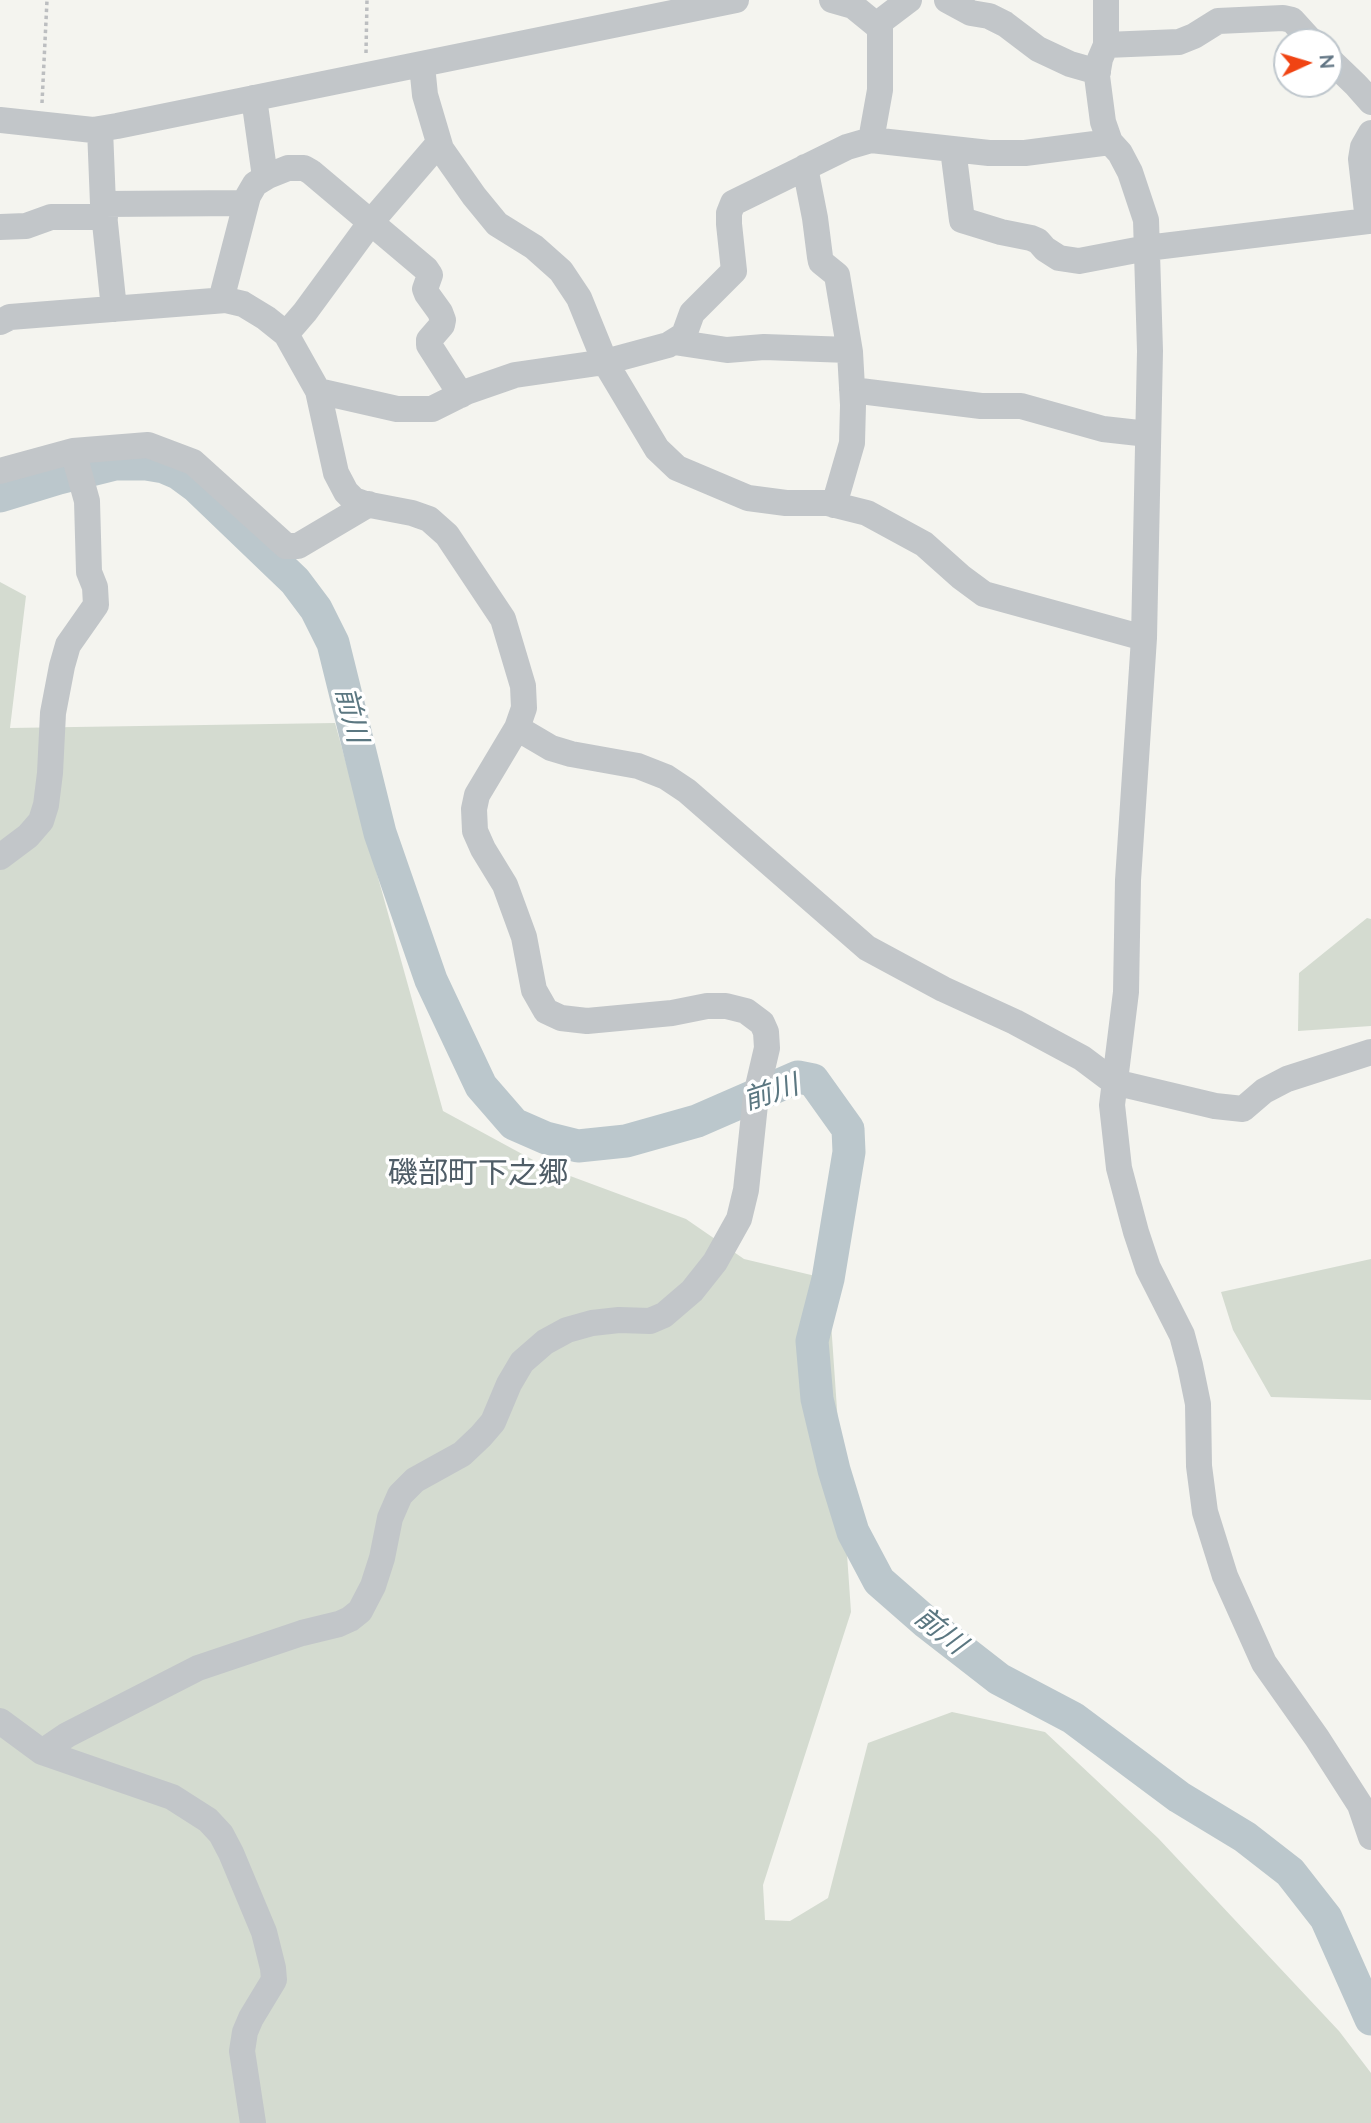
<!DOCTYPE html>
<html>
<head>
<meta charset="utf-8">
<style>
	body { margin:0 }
	#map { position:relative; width:1371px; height:2123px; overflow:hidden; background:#f4f4ef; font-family:Mulish,sans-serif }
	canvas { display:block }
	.north { position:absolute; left:1273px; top:28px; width:70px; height:70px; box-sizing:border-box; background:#fff; border:2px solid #bfc7cd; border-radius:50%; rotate:86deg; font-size:19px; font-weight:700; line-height:28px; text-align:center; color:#607483 }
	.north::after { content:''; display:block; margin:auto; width:24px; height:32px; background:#f04413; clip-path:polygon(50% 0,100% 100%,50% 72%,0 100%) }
</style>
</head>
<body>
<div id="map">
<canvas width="1371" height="2123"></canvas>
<div class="north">N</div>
</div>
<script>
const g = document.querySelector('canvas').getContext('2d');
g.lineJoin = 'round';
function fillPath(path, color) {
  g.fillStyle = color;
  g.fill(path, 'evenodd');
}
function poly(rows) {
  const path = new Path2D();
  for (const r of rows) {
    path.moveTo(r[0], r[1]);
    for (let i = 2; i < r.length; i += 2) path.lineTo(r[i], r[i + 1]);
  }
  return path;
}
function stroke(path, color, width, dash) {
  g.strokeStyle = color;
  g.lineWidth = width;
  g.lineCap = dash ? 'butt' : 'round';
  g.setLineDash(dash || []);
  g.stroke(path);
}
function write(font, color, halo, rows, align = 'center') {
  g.font = font + ' Mulish,"Noto Sans JP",sans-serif';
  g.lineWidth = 7;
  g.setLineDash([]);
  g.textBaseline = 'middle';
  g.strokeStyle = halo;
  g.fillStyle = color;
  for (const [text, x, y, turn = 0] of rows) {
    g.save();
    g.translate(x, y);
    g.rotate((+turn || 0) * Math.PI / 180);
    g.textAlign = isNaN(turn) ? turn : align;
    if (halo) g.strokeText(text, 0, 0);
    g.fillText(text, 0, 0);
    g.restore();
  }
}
const green = poly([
	[0,582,26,596,10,728,335,723,443,1111,546,1167,686,1219,744,1259,828,1279,851,1612,763,1885,765,1920,790,1921,828,1898,868,1743,952,1712,1045,1732,1158,1838,1339,2031,1371,2073,1371,2123,0,2123],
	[1367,918,1371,919,1371,1026,1298,1031,1299,973],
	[1371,1259,1371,1400,1271,1397,1233,1330,1221,1292]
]);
const water = poly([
	[63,463,70,488,0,506,0,480]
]);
const river = poly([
	[0,496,59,478,115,464,146,464,164,467,178,473,197,487,295,581,316,609,333,643,380,833,431,980,481,1086,514,1124,546,1138,578,1146,626,1141,697,1121,798,1077,813,1080,848,1129,849,1152,828,1279,812,1341,817,1399,834,1470,853,1532,879,1581,927,1623,999,1679,1073,1718,1179,1797,1245,1837,1290,1872,1326,1918,1371,2019]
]);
const path = poly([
	[366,53,367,0],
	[42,103,47,0]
]);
const minor = poly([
	[832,0,853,6,880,28,880,90,871,140],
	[947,0,971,13,989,16,1005,24,1038,49,1070,64,1098,72],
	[1106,0,1106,45],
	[876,25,909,0],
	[1312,42,1292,20,1283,18,1218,21,1194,36,1179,42,1106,45,1100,59,1097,76,1103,122,1110,142,1120,153,1130,172,1146,220,1150,351,1144,638,1128,880,1126,992,1112,1105,1119,1168,1136,1232,1148,1268,1182,1335,1190,1365,1198,1404,1199,1466,1205,1512,1225,1576,1264,1663,1317,1738,1360,1805,1371,1837],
	[1329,59,1356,85,1371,102],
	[422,65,425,95,441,149,474,196,497,224,534,247,561,271,579,298,605,362,657,449,677,468,748,498,786,503,827,503,867,513,924,544,961,577,984,594,1144,638],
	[254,98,265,177],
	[0,120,93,130,117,126,736,0],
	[100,129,103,204,114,309],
	[953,149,962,220,1001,232,1031,238,1038,241,1045,249,1059,258,1079,261,1147,248,1368,221,1361,159,1363,147,1371,133],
	[805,167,815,218,820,257,821,262,837,275,850,352,853,405,852,443,834,505],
	[103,204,246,203],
	[0,227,26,226,51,217,105,217],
	[221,300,248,196,255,184,268,176,288,168,304,168,311,172,426,269,430,275,425,289,427,294,440,312,443,320,442,325,429,340,429,345,461,395],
	[0,322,10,317,226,300,243,304,266,318,286,334,318,391,336,473,346,492,354,500,365,504,412,513,429,519,447,535,503,619,523,686,524,708,517,728,477,795,474,809,475,831,483,849,505,885,524,937,534,990,546,1011,561,1018,587,1021,672,1013,707,1006,726,1006,746,1011,762,1023,766,1032,767,1048,756,1095,746,1190,739,1219,715,1262,692,1291,664,1315,650,1321,619,1320,592,1323,567,1330,545,1342,522,1362,509,1384,493,1422,481,1436,462,1454,415,1480,400,1495,390,1518,382,1558,373,1586,360,1611,350,1619,339,1624,302,1633,198,1668,67,1735,42,1752],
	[286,334,305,312,371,222,439,143],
	[674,342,727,350,764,347,849,350],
	[852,390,981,406,1021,406,1103,429,1148,434],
	[318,391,397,409,432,409,466,392,515,375,605,362,668,345,684,335,692,313,734,271,729,224,729,213,733,203,847,147,871,140,989,153,1025,153,1110,142],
	[0,471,73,451,148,445,193,462,286,546,298,546,369,504],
	[517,728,551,748,571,754,638,766,666,777,687,791,867,948,943,989,1015,1022,1082,1058,1114,1082,1215,1106,1243,1109,1264,1091,1287,1079,1371,1052],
	[0,857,28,836,41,821,46,805,50,773,53,713,62,666,68,645,96,605,95,587,89,572,87,501,73,451],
	[0,1721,42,1752,172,1797,208,1820,221,1834,231,1853,264,1932,273,1968,274,1980,251,2018,245,2032,242,2051,253,2123]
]);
const waterNames = [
	["前川",351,715,76],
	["前川",771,1093,-18],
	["前川",940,1631,39]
];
const quarterNames = [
	["磯部町下之郷",478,1174]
];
fillPath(green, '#d4dbd0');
fillPath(water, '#bbc7cc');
stroke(river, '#bbc7cc', 33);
stroke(path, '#bcbec0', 3.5, [3.5, 3.5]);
stroke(minor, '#c2c6c9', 26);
write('italic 28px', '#5b7781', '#fff', waterNames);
write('30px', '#4f5d67', '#fff', quarterNames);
</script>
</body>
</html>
